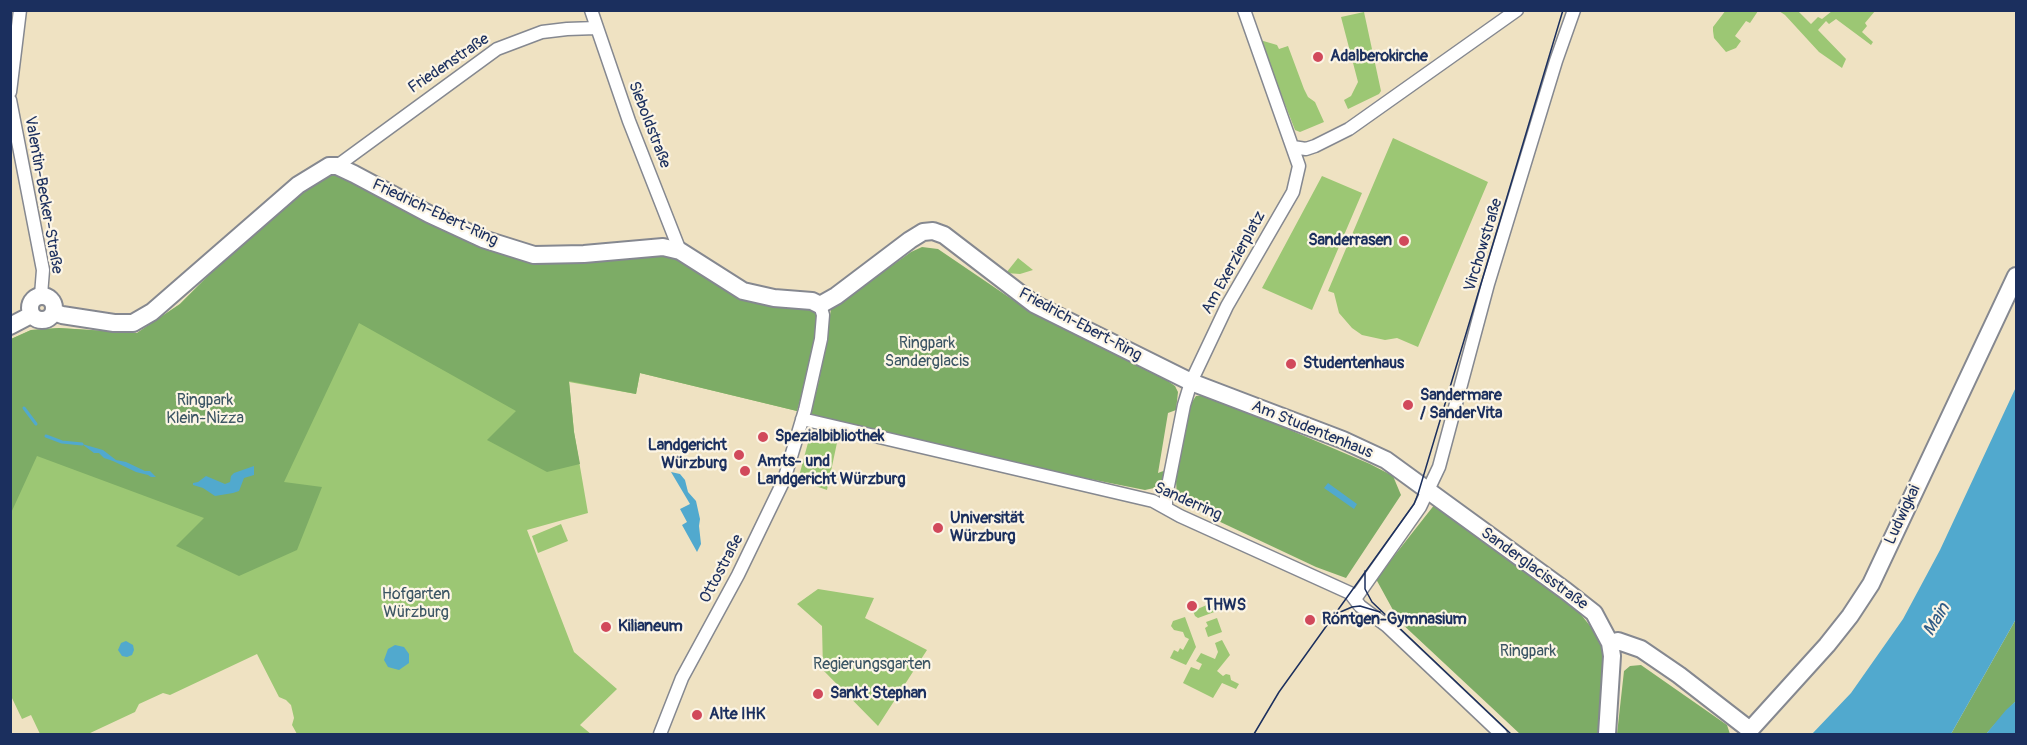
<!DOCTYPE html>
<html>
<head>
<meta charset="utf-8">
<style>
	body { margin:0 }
	#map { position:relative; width:2027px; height:745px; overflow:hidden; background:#efe2c2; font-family:Pangolin,sans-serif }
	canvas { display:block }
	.frame { position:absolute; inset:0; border:12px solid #1b2f5e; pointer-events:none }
</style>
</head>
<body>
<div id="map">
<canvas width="2027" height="745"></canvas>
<div class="frame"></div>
</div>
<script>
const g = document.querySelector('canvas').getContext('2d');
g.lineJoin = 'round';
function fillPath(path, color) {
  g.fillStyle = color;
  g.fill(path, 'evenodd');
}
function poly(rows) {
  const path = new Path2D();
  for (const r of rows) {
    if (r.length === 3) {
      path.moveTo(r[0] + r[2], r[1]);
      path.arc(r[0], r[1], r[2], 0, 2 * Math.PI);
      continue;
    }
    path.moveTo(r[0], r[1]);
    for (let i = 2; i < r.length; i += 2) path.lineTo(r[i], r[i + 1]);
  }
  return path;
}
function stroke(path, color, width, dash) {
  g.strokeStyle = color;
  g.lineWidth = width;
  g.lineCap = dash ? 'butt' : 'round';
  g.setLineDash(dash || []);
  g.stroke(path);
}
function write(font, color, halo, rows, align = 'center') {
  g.font = font + ' Pangolin,sans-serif';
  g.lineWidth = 4.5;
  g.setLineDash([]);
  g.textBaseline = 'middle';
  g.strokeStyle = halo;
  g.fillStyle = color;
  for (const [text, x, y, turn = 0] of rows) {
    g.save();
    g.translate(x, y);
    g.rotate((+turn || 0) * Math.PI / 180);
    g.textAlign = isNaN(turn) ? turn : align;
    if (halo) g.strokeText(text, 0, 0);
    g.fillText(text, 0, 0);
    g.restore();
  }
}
const green = poly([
	[1726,10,1758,11,1750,23,1746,21,1735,36,1741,41,1736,48,1726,52,1714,38,1713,31,1713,27],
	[1779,11,1798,11,1811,24,1818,17,1822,19,1832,11,1875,11,1865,23,1867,26,1862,32,1873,42,1871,45,1836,19,1829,24,1826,21,1818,30,1846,59,1842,68,1819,52,1785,15],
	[1364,12,1381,91,1379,94,1348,109,1344,100,1351,96,1358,82,1341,17],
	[1260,40,1277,45,1279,49,1288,46,1304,89,1308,97,1315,102,1324,122,1300,132,1295,130],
	[1393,138,1488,182,1418,347,1397,338,1385,340,1362,335,1352,328,1339,313,1334,293,1328,291],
	[1322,176,1362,193,1312,310,1262,288],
	[288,196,479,244,729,291,753,302,821,305,797,411,640,373,636,394,569,382,574,432,588,513,527,530,574,652,617,689,580,725,591,734,297,734,292,725,294,718,291,705,286,700,279,697,257,654,170,695,163,693,139,704,135,712,88,734,40,734,31,715,22,719,11,696,11,339,31,330,59,328,137,333,180,304],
	[1018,258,1033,270,1020,274,1006,273],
	[820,433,838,438,827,490,798,480,809,439],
	[561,524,568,541,538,553,532,536],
	[818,589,874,598,865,618,927,650,878,726,823,670,822,626,797,604],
	[1209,604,1215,607,1217,611,1198,618,1195,616,1193,611],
	[1185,617,1196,647,1186,665,1170,658,1174,650,1178,652,1180,648,1183,650,1189,639,1185,637,1183,632,1174,630,1171,626,1173,621],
	[1217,618,1222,632,1208,637,1205,628,1208,626,1206,622],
	[1222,640,1230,655,1217,671,1223,676,1226,674,1230,675,1231,680,1239,684,1236,689,1222,683,1213,698,1183,683,1191,667,1199,670,1202,664,1196,661,1201,653,1215,659,1218,652,1215,643]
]);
const forest = poly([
	[329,167,531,262,667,253,679,257,729,291,753,302,821,305,824,314,797,411,640,373,636,394,569,381,574,432,580,464,547,472,487,440,516,411,359,323,284,482,322,487,297,550,239,576,176,546,204,518,37,456,11,513,11,339,31,330,59,328,137,333,180,304,288,196],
	[922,247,938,249,1016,302,1158,374,1175,386,1178,392,1176,410,1168,413,1158,473,1166,470,1161,483,1154,488,1145,490,808,423,819,381,831,309,911,252],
	[1208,395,1370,464,1393,476,1401,495,1346,578,1316,567,1197,511,1177,497,1176,481,1188,408,1196,396],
	[1435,504,1574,606,1595,632,1603,646,1600,734,1520,734,1399,621,1376,579],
	[2016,619,2016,701,1986,734,1951,734],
	[1641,665,1727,725,1730,734,1617,734,1624,671,1630,666]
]);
const water = poly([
	[2016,387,2016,619,1951,734,1812,734,1851,693,1903,619,1940,550],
	[82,444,103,450,116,460,126,462,145,471,150,471,156,477,151,477,148,475,136,472,113,461,104,458,99,453,94,453],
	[254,466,254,475,244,478,239,491,233,493,215,496,203,488,193,485,193,483,198,482,206,476,225,484,230,482,231,476,234,473],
	[671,472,680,474,685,480,688,492,696,501,700,519,699,526,701,544,697,552,682,525,687,522,680,509,690,504],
	[1328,483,1357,504,1354,509,1324,488],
	[126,641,133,645,134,650,132,655,127,657,122,656,118,650,121,643],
	[395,645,404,647,409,654,409,663,399,670,388,667,384,660,388,649],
	[2016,701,2016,734,1986,734,2006,710]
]);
const stream = poly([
	[24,408,36,424],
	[46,436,62,442,82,444]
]);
const minor = poly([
	[591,10,629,121,680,251],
	[10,92,20,10],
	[10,100,43,270,41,295],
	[1293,147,1306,149,1315,146,1349,129,1517,10],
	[337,166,497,49,542,32,567,29,596,28],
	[802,419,1153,501,1180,516,1350,593,1360,606,1387,626,1501,734],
	[1166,508,1166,496,1184,405,1191,382,1227,306,1293,192,1299,166,1244,10],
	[1355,599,1420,507,1439,467,1488,284,1556,61,1574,10],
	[660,734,682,678,738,575,784,480,805,410,821,339,823,315,820,305]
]);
const major = poly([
	[42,308,12],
	[54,312,62,315,114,323,133,323,152,312,298,185,329,166,337,166,354,174,429,214,483,239,534,255,584,254,663,247,680,251,743,291,774,298,812,301,820,305,836,296,910,240,923,232,933,231,944,235,1034,304,1191,382,1343,440,1386,460,1566,591,1594,613,1610,643,1612,656,1607,734],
	[10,326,31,315],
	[1610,643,1618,641,1641,649,1679,675,1750,730,1827,645,1850,616,1871,584,2016,276]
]);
const tram = poly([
	[1365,571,1365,589,1372,602,1511,734],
	[1338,613,1352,607,1360,606,1380,612],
	[1254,734,1279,692,1414,504,1418,494,1563,10]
]);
const markers = [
	[1318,57,6,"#d1495b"],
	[1404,241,6,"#d1495b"],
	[1291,364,6,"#d1495b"],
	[1408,405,6,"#d1495b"],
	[763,437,6,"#d1495b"],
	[739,455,6,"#d1495b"],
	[745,471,6,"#d1495b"],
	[938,528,6,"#d1495b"],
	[1192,606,6,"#d1495b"],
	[1310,620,6,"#d1495b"],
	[606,627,6,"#d1495b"],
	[818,694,6,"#d1495b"],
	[697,715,6,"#d1495b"]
];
const poiNames = [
	["Adalberokirche",1330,57],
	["Sanderrasen",1392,241,"right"],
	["Studentenhaus",1303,364],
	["Sandermare",1420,396],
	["/ SanderVita",1420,414],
	["Spezialbibliothek",775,437],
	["Landgericht",727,446,"right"],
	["Würzburg",727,464,"right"],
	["Amts- und",757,462],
	["Landgericht Würzburg",757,480],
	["Universität",950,519],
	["Würzburg",950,537],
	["THWS",1204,606],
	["Röntgen-Gymnasium",1322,620],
	["Kilianeum",618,627],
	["Sankt Stephan",830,694],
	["Alte IHK",709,715]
];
const streetNames = [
	["Friedenstraße",449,64,-34],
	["Sieboldstraße",649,125,69],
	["Valentin-Becker-Straße",43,195,80],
	["Friedrich-Ebert-Ring",435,213,25],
	["Virchowstraße",1484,245,-73],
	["Am Exerzierplatz",1234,263,-61],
	["Friedrich-Ebert-Ring",1080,325,28],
	["Am Studentenhaus",1312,430,22],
	["Sanderring",1188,502,24],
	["Ludwigkai",1903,515,-65],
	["Ottostraße",722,569,-62],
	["Sanderglacisstraße",1534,569,36]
];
const parkNames = [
	["Ringpark",927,344],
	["Sanderglacis",927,362],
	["Ringpark",205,401],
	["Klein-Nizza",205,419],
	["Hofgarten",416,595],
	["Würzburg",416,613],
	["Ringpark",1528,652],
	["Regierungsgarten",872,665]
];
const waterNames = [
	["Main",1937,620,-59]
];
fillPath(green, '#9cc774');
fillPath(forest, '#7dac66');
fillPath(water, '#51a9ce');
stroke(stream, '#51a9ce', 3);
stroke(minor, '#858890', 15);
stroke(major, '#858890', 20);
stroke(minor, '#fff', 12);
stroke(major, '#fff', 16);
stroke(tram, '#1b2f5e', 1.5);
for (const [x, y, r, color] of markers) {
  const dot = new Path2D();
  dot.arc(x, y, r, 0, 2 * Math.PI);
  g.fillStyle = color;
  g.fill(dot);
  stroke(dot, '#fcf5e5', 2);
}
write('bold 16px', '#1b2f5e', '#fcf5e5', poiNames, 'left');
write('16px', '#1b2f5e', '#fcf5e5', streetNames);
write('16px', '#3b5564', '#fcf5e5', parkNames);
write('italic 18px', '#2e5a85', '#fcf5e5', waterNames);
</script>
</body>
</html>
